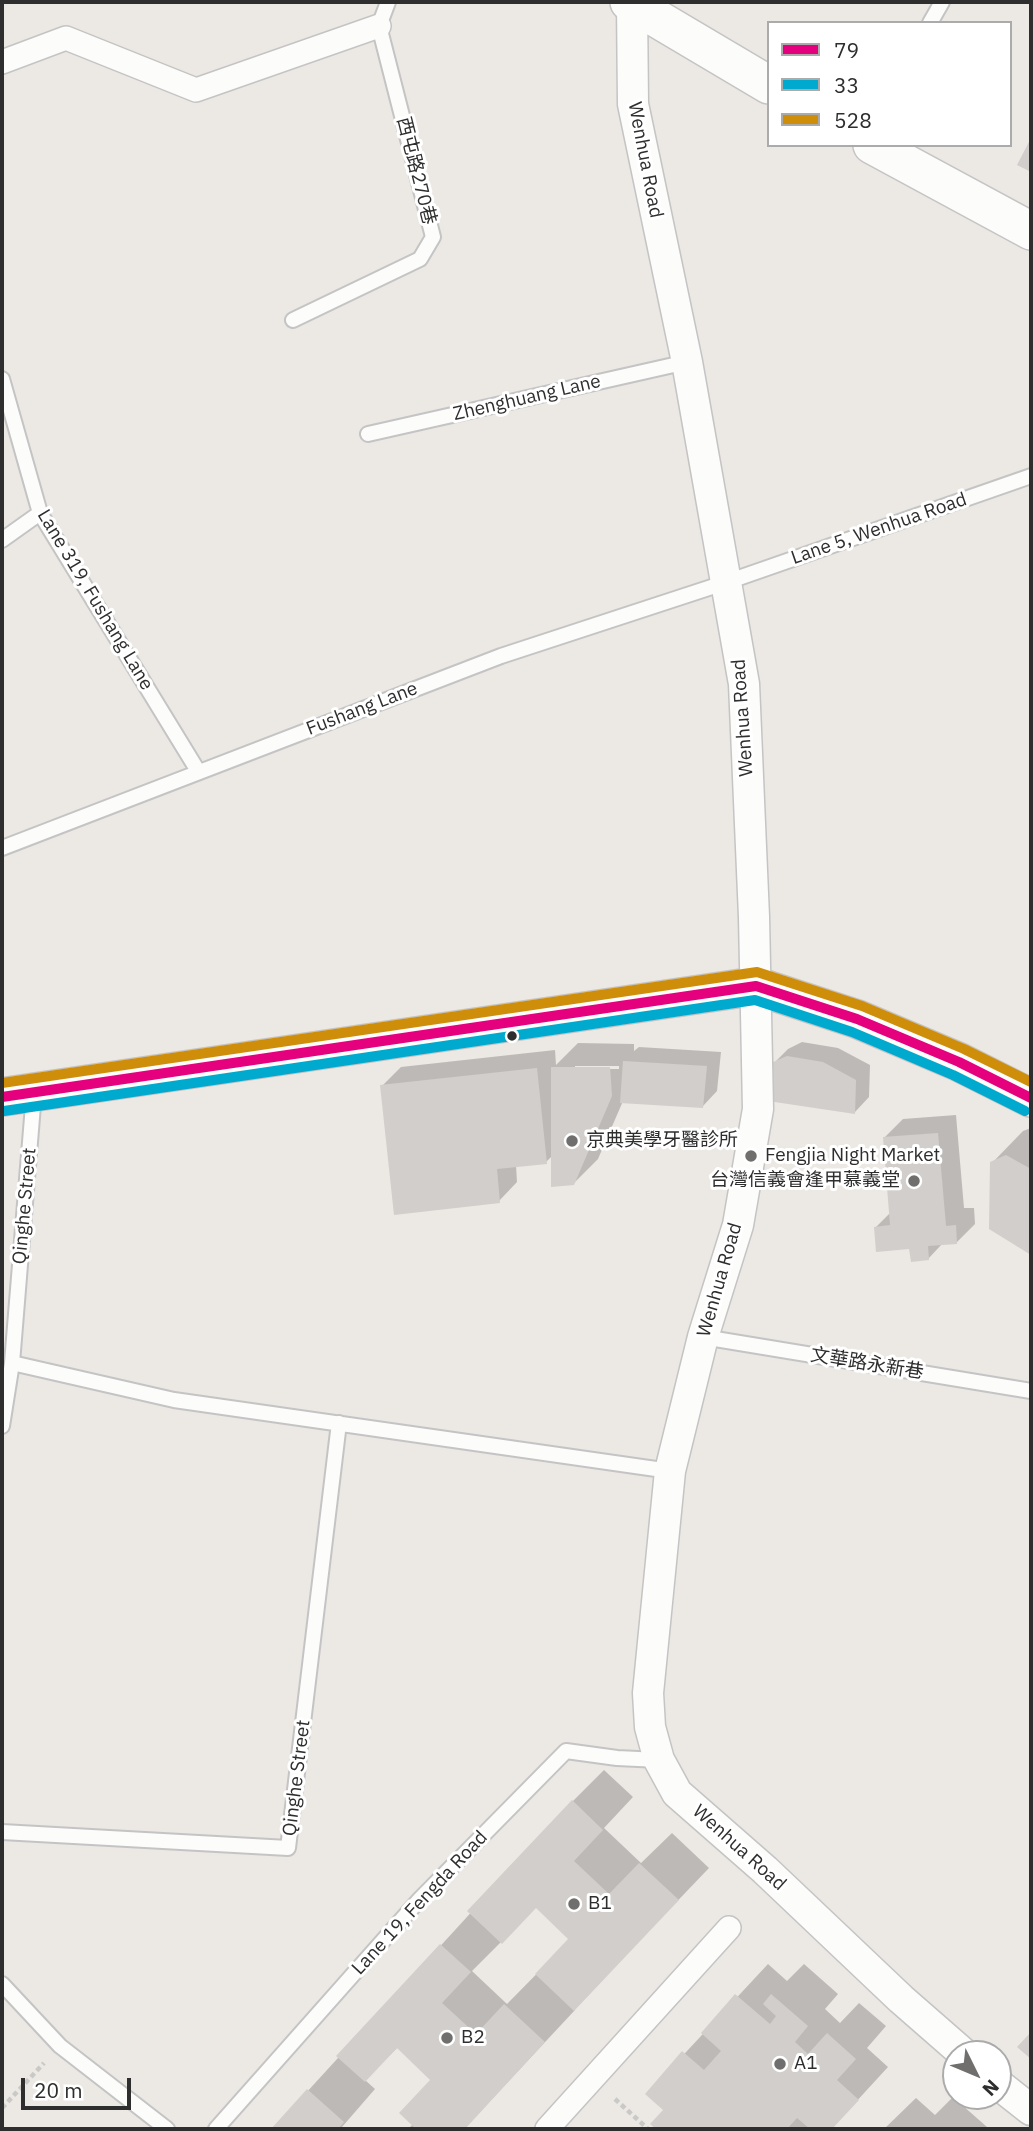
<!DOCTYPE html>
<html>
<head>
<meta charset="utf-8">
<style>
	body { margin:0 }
	#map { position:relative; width:1033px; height:2131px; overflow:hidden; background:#ece8e4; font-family:"IBM Plex Sans",sans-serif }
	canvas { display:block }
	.frame { position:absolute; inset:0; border:4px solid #2e2e2e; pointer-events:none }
	.legend { position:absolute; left:767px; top:21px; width:245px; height:126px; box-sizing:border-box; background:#fff; border:2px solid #ababab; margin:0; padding:9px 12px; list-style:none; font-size:21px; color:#2e2e2e }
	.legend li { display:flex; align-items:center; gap:14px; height:35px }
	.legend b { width:35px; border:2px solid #ababab }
	.north { position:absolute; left:942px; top:2040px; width:70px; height:70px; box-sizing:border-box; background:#fff; border:2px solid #ababab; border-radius:50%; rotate:133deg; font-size:19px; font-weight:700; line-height:28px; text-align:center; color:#2e2e2e }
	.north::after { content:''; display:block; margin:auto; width:24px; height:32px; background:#706f6e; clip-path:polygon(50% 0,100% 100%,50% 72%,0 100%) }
	.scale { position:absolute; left:21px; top:2078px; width:110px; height:32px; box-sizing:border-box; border:4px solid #2e2e2e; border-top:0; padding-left:9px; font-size:21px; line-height:24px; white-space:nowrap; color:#2e2e2e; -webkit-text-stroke:5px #fff; paint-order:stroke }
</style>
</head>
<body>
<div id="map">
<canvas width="1033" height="2131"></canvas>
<div class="frame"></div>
<ul class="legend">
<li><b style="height:9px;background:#e5007d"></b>79</li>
<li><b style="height:9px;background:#00a9ce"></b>33</li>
<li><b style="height:9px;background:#cf8e09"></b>528</li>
</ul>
<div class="north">N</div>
<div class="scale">20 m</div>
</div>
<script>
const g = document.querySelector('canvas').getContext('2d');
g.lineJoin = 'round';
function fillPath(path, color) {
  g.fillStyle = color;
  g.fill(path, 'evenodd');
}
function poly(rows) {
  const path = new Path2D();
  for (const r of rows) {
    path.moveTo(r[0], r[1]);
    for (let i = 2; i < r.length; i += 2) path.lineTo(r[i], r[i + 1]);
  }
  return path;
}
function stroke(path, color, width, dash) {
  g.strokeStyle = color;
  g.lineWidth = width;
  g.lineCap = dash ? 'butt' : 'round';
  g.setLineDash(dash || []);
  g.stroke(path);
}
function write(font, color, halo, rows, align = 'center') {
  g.font = font + ' "IBM Plex Sans","Noto Sans TC",sans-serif';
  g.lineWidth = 6;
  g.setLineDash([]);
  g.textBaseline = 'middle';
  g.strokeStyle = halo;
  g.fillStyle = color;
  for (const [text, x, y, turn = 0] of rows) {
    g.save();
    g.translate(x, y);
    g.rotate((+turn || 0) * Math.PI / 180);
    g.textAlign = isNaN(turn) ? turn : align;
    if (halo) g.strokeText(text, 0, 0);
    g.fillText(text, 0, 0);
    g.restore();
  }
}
const shadow = poly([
	[802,1042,838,1048,870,1065,869,1097,855,1112,773,1064,788,1049],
	[578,1043,634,1044,634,1051,639,1047,721,1052,717,1091,703,1106,623,1101,598,1159,573,1184,553,1155,546,1162,516,1165,517,1182,499,1201,382,1086,401,1067,555,1050,556,1065],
	[575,1066,619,1066,619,1069,575,1069],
	[956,1115,964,1208,974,1208,975,1224,957,1242,943,1243,928,1259,876,1227,890,1213,884,1138,903,1119],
	[1031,1128,1031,1253,990,1228,992,1163,1023,1131],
	[604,1770,633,1797,604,1828,641,1863,672,1833,709,1868,574,2009,575,2010,464,2129,408,2129,413,2124,433,2080,398,2047,365,2080,375,2089,342,2127,344,2129,273,2129,573,1801],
	[537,1906,571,1939,507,2004,472,1971],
	[768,1964,787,1981,804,1964,838,1994,825,2009,840,2023,859,2003,886,2026,867,2048,888,2067,831,2129,658,2129,653,2124,666,2110,647,2094],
	[953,2097,987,2127,985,2129,884,2129,916,2098,935,2115]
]);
const building = poly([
	[1031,138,1031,172,1017,165],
	[787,1056,823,1062,856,1080,855,1114,768,1101,771,1063],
	[623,1061,707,1066,703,1108,620,1103],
	[551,1067,610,1067,612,1096,574,1185,551,1187],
	[537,1068,547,1164,497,1169,500,1203,394,1215,380,1085],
	[938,1133,946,1226,956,1225,957,1244,928,1246,929,1260,911,1262,909,1249,876,1252,874,1227,890,1225,883,1137],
	[1006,1155,1031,1169,1031,1255,989,1229,990,1162],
	[572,1800,603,1830,574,1861,609,1894,639,1863,679,1900,574,2011,535,1974,568,1939,536,1908,502,1944,467,1911],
	[440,1944,471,1972,442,2003,476,2034,504,2004,545,2042,465,2129,416,2129,399,2113,430,2080,397,2048,365,2082,336,2056],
	[735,1994,770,2024,776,2016,763,2004,771,1994,808,2026,795,2042,808,2054,827,2033,856,2059,837,2080,859,2100,832,2129,810,2129,797,2118,787,2129,656,2129,650,2124,663,2110,645,2094,682,2051,704,2070,721,2051,701,2033],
	[1031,2032,1031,2059,1017,2047],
	[307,2089,344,2122,338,2129,271,2129]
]);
const path = poly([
	[615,2099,648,2129],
	[2,2108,44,2063]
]);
const service = poly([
	[930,23,942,2],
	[293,320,420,259,433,237,379,26,388,2],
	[2,379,40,513,198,771],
	[368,434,687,362],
	[2,540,40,513],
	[2,848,501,656,727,582,1031,476],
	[703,1337,1031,1391],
	[12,1363,174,1400,670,1471],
	[2,1426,12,1363,34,1093],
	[2,1832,288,1848,339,1423],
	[2,1984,60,2046,167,2129],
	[216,2129,420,1899,566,1751,617,1758,659,1760]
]);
const pedestrian = poly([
	[2,62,66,38,196,90,379,26],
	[547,2129,729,1928]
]);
const minor = poly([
	[632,4,633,104,687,362,744,684,754,917,758,1109,738,1225,703,1337,670,1471,648,1693,650,1727,659,1760,677,1793,765,1870,901,1999,964,2054],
	[998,2084,1031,2110]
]);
const tertiary = poly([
	[629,2,769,85],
	[872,145,1031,231],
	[2,1097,756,986,857,1019,959,1062,1031,1098]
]);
const bus1 = poly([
	[2,1097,756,986,857,1019,959,1062,1031,1098]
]);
const bus2 = poly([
	[4,1111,755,1000,852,1032,953,1075,1025,1111]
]);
const bus3 = poly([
	[2,1083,757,972,862,1006,964,1049,1031,1082]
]);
const markers = [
	[512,1036,6,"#2e2e2e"],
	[572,1141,7,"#706f6e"],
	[751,1156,7,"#706f6e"],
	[914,1181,7,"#706f6e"],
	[574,1904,7,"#706f6e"],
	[447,2038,7,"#706f6e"],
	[780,2064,7,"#706f6e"]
];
const streetNames = [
	["Wenhua Road",645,160,79],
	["西屯路270巷",416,171,76],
	["Zhenghuang Lane",527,398,-13],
	["Lane 5, Wenhua Road",879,529,-19],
	["Lane 319, Fushang Lane",95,600,59],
	["Fushang Lane",362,709,-21],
	["Wenhua Road",743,718,-94],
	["Qinghe Street",25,1206,-85],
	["Wenhua Road",720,1280,-74],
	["文華路永新巷",867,1364,9],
	["Qinghe Street",297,1778,-83],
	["Wenhua Road",739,1848,42],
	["Lane 19, Fengda Road",420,1903,-47]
];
const poiNames = [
	["京典美學牙醫診所",586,1141],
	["Fengjia Night Market",765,1156],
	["台灣信義會逢甲慕義堂",900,1181,"right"],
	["B1",588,1904],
	["B2",461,2038],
	["A1",794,2064]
];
fillPath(shadow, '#0003');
fillPath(building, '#d1cecb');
stroke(service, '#c5c4c5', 18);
stroke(pedestrian, '#c5c4c5', 26);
stroke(minor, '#c5c4c5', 33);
stroke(tertiary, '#c5c4c5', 40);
stroke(path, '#c9c9c8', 4.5, [5, 3.5]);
stroke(service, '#fcfcfb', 14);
stroke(pedestrian, '#fcfcfb', 23);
stroke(minor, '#fcfcfb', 30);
stroke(tertiary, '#fcfcfb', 37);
stroke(bus1, '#e5007d', 10);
stroke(bus2, '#00a9ce', 10);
stroke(bus3, '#cf8e09', 10);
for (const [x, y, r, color] of markers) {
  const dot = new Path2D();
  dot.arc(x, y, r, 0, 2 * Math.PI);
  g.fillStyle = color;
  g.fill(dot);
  stroke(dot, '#fff', 2.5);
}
write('19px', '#2e2e2e', '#fff', streetNames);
write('19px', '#2e2e2e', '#fff', poiNames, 'left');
</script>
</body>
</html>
